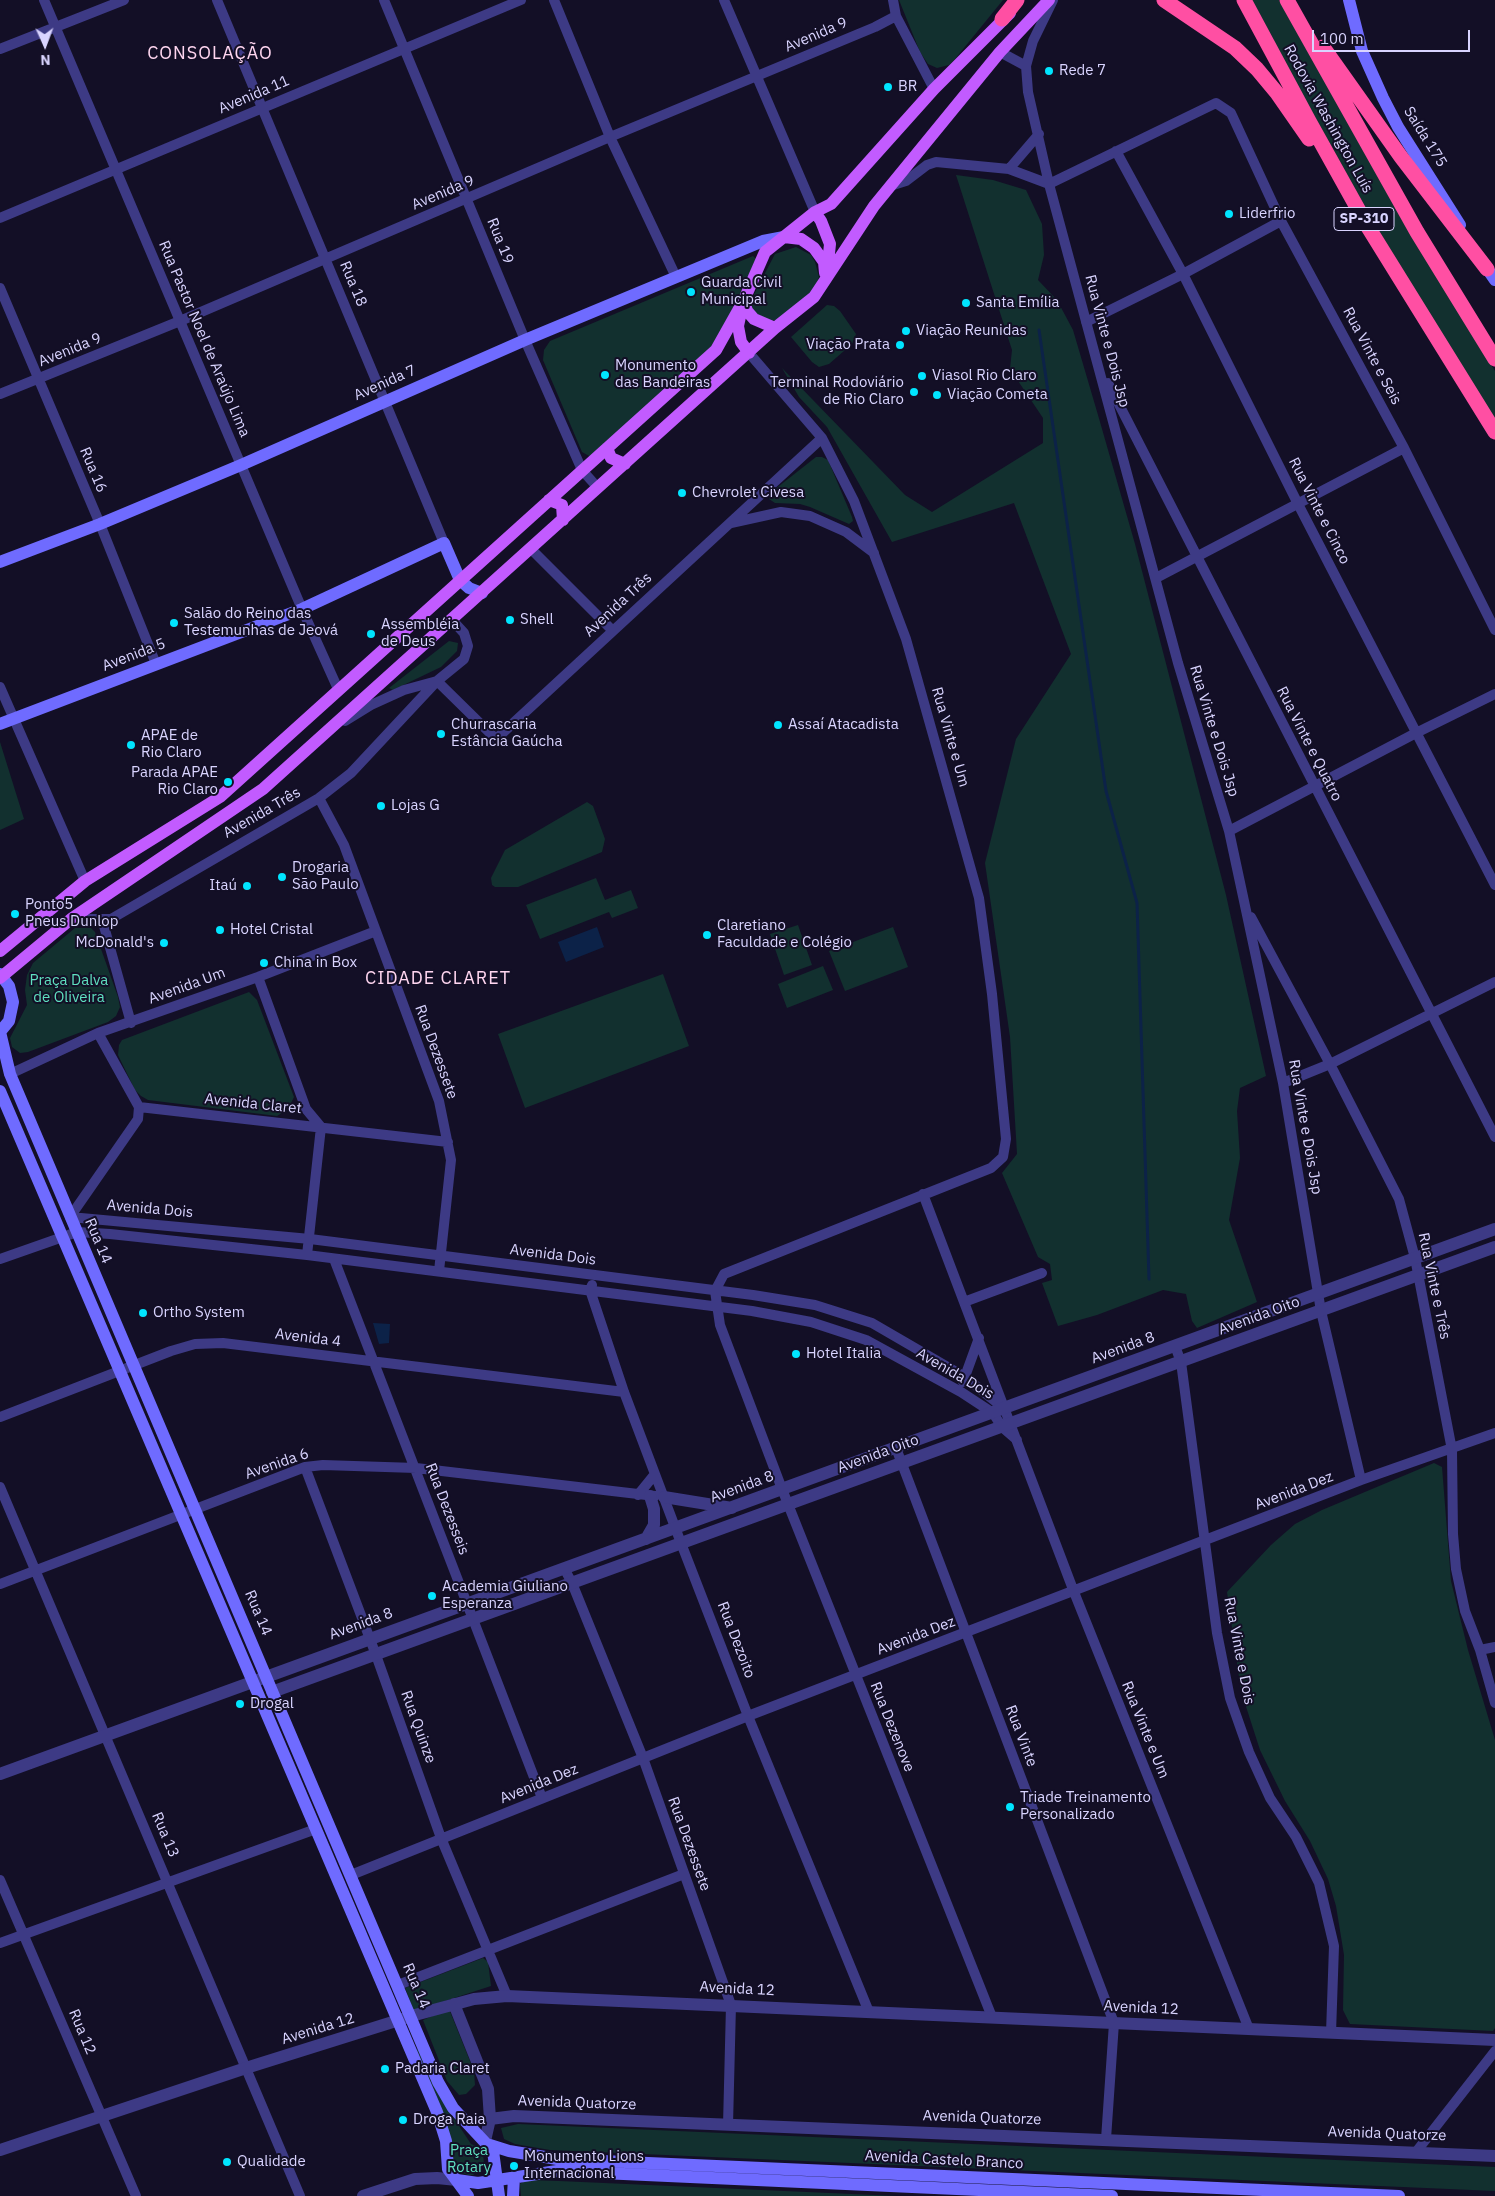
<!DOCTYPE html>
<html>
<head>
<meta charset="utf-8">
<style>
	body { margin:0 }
	#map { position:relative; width:1495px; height:2196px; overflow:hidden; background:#130f26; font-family:"IBM Plex Sans",sans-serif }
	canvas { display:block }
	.north { position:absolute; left:20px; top:20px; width:50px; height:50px; -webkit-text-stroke:4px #130f26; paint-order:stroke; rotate:178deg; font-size:14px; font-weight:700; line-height:20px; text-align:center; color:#d9d4ff }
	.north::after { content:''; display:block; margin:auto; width:18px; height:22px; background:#d9d4ff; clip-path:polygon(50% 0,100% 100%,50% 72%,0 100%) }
	.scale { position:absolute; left:1312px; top:30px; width:158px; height:22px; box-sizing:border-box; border:2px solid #d9d4ff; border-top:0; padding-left:6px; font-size:15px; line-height:18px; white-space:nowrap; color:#d9d4ff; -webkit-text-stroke:4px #130f26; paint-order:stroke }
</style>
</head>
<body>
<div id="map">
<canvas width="1495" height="2196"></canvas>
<div class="north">N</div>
<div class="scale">100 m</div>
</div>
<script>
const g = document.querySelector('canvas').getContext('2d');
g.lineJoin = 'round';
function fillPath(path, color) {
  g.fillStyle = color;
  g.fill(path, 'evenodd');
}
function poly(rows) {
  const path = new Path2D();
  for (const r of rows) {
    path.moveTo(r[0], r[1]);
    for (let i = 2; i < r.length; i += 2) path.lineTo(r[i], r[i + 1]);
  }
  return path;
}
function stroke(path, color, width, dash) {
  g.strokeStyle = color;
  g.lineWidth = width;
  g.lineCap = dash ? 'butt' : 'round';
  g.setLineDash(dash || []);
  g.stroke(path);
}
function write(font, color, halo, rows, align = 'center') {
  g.font = font + ' "IBM Plex Sans",sans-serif';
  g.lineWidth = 4;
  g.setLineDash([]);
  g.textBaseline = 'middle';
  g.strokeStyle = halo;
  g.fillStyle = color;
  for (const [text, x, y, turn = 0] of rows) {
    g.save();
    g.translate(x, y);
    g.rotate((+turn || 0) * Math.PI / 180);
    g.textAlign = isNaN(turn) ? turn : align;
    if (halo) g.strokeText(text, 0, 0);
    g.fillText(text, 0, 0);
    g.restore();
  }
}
const green = poly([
	[899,0,1003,0,955,59,949,65,937,68,928,64,920,52],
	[1252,0,1279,0,1401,218,1495,371,1495,421,1380,233,1274,44,1274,40],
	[956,175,993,180,1026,190,1042,224,1044,255,1038,280,1057,300,1073,330,1098,415,1135,544,1226,895,1266,1076,1240,1088,1237,1111,1240,1158,1229,1220,1257,1302,1197,1328,1192,1321,1186,1294,1163,1290,1097,1315,1058,1326,1042,1283,1052,1280,1050,1264,1038,1257,1002,1173,1017,1154,1010,1037,985,863,1016,739,1071,654,1014,503,892,542,827,427,799,397,782,368,905,495,932,512,1043,443,1043,418,1010,369,1012,350],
	[796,247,811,255,815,262,819,277,816,285,811,293,777,320,764,322,750,306,751,300,775,254],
	[753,256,757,260,713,348,591,457,582,452,543,360,544,350,550,341],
	[827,305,834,306,840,311,856,334,852,344,829,364,819,367,812,362,791,337],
	[816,457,822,457,828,460,852,517,853,521,849,524,810,507,800,504,775,503,769,499,769,495,774,490],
	[449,641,458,643,457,651,441,667,393,690,389,688],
	[0,742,24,819,0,830],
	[587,802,593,806,605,839,602,852,518,887,495,887,492,885,491,878,505,850],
	[596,878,605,900,631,890,638,908,612,918,609,912,540,939,526,905],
	[798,925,812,965,784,975,770,934],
	[893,927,908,967,845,991,829,951],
	[75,928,91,928,95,932,118,997,120,1007,116,1016,108,1022,28,1052,20,1053,12,1047,10,1038,27,1005,25,990,27,975,33,963],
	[823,966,833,990,787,1008,778,984],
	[663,974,689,1046,525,1108,498,1034],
	[249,992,257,1000,294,1097,288,1109,277,1116,148,1100,141,1096,135,1090,118,1055,119,1045,122,1040],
	[1434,1463,1442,1467,1451,1581,1468,1650,1495,1740,1495,2028,1493,2031,1350,2024,1343,2010,1344,1955,1336,1906,1328,1879,1310,1841,1285,1801,1260,1750,1241,1691,1227,1592,1271,1545,1295,1524,1322,1510],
	[483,1958,488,1962,491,1986,414,2011,405,1988],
	[449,2009,474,2071,475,2085,466,2094,459,2095,447,2081,423,2020],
	[419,2049,440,2097,471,2144,476,2146,483,2154,484,2164,481,2169,473,2175,468,2175,459,2172,453,2163,453,2145,416,2050],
	[518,2124,1495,2167,1495,2191,550,2150,515,2144,504,2139,501,2128],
	[526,2180,559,2181,897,2196,521,2196,520,2184]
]);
const water = poly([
	[597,927,604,947,566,962,558,942],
	[373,1323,390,1324,389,1343,379,1344]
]);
const stream = poly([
	[1039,330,1106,791,1137,903,1149,1279]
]);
const minor = poly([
	[44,0,302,609,338,689],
	[217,0,444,543],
	[384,0,525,340,582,470,598,488],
	[554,0,610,137,676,277],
	[724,0,815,212],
	[893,0,896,16,934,89],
	[1053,0,1033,41,1026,66,1028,92,1049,184,1178,663,1229,831,1283,1083,1321,1311,1361,1480],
	[0,49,124,0],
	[1000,52,1026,66],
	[1116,151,1183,274,1298,504,1495,885],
	[1009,169,1039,134],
	[1049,184,1216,103,1231,113,1281,221,1404,448,1495,630],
	[890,186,906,181,927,165,936,162,1009,169,1049,184],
	[0,218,521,0],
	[0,288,100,524,156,664],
	[1086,322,1183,274,1281,221],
	[749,353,822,438,854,501,906,639,979,898,992,994,1006,1139,1003,1157,991,1168,724,1274,715,1291,720,1325,782,1489,992,2017],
	[1108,383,1495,1137],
	[0,394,180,321,610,137,875,27,896,16],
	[731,523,781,512,810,516,846,532,874,553],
	[531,549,613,631],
	[1156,578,1404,448],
	[0,687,85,881],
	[345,721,371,705,404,690,437,681,496,739,822,438],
	[319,798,344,845,439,1101,451,1160,439,1271],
	[1229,831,1416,733,1495,694],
	[1251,917,1330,1064,1399,1199,1415,1258,1452,1450,1453,1534,1456,1569,1465,1611,1480,1650,1495,1703],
	[71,919,111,919,319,798,351,773,437,681,464,659,468,646,464,633,452,620],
	[102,919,131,1023],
	[258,977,306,1109,321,1127,307,1255],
	[98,1033,139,1107,448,1142],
	[10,1074,98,1033,258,977,376,931],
	[1283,1083,1330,1064,1495,982],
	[139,1107,138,1119,70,1217,310,1239,753,1295,815,1305,872,1323,965,1377,1005,1409],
	[923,1194,1074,1592,1249,2029],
	[0,1259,77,1232,110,1234,307,1255,752,1311,811,1322,866,1340,961,1392,993,1413,1002,1427,1017,1440],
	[334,1259,542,1798],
	[592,1285,590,1290,624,1392,681,1543,748,1716,869,2012],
	[964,1302,1042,1273],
	[1175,1346,1181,1362,1217,1633,1230,1698,1249,1752,1270,1798,1296,1837,1319,1883,1334,1946,1331,2033],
	[963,1382,979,1338],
	[0,1417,171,1351,195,1344,223,1343,624,1392],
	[896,1448,1114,2023,1106,2139],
	[305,1467,376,1655,441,1838,507,1996],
	[0,1487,300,2196],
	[638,1495,655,1474],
	[564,1568,572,1583,643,1758,731,2005,728,2125],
	[0,1584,305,1467,323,1465,416,1468,655,1496],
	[1480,1650,1495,1647],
	[351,1875,748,1716,1361,1480,1495,1433],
	[0,1880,136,2196],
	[0,1943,316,1829],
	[398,1985,684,1874],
	[1416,2152,1495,2051]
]);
const tertiary = poly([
	[664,1497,732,1508],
	[646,1539,654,1525,654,1509,650,1496],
	[272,1692,1495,1247],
	[0,1774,1495,1229],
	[454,2004,488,2089,490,2119],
	[485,2141,490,2119,514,2116,1495,2156],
	[0,2150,246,2068,415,2015,474,1999,507,1996,1495,2040],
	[363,2196,415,2179,437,2178,457,2180]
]);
const secondary = poly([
	[1349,0,1362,51,1383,98,1398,127,1460,225],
	[1482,261,1495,280],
	[0,562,100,524,241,465,525,340,763,241,784,237],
	[0,724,302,609,444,543,460,580,469,588,482,593],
	[0,974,9,986,13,1002,9,1021,0,1032],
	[0,1032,10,1074,438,2082,453,2108,493,2151,499,2196],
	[0,1091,437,2112,446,2141,448,2169,468,2196],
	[490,2145,509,2151,557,2159,1399,2196],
	[457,2180,478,2183,557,2171,1112,2196],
	[513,2196,514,2177]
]);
const primary = poly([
	[815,212,821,221,830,244,827,273],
	[784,237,801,239,814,248,824,262,825,273],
	[744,300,747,311,754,319,775,328],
	[741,312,738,326,741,342,749,353],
	[607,448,611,458,625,464],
	[549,500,562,505,563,520],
	[0,951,85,881,220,797,716,350,744,300,765,252,815,212,831,204,934,89,1010,13],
	[0,978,71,919,263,789,775,328,814,297,874,206,1000,52,1049,0]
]);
const motorway = poly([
	[1164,0,1235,48,1257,69,1277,93,1309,139],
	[1244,0,1309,121,1368,227,1495,432],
	[1287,0,1417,232,1495,359],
	[1002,19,1017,0],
	[1323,47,1401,157,1487,269]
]);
const markers = [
	[1049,71,5,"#00e5ff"],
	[888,87,5,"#00e5ff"],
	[1229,214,5,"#00e5ff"],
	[691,292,5,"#00e5ff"],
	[966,303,5,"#00e5ff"],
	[906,331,5,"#00e5ff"],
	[900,345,5,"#00e5ff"],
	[605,375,5,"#00e5ff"],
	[922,376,5,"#00e5ff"],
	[914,392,5,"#00e5ff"],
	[937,395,5,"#00e5ff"],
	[682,493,5,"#00e5ff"],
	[510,620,5,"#00e5ff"],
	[174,623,5,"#00e5ff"],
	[371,634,5,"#00e5ff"],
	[778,725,5,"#00e5ff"],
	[441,734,5,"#00e5ff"],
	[131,745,5,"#00e5ff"],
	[228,782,5,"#00e5ff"],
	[381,806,5,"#00e5ff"],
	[282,877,5,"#00e5ff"],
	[247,886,5,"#00e5ff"],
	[15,914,5,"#00e5ff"],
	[220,930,5,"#00e5ff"],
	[707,935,5,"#00e5ff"],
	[164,943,5,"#00e5ff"],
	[264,963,5,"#00e5ff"],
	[143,1313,5,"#00e5ff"],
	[796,1354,5,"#00e5ff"],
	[432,1596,5,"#00e5ff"],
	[240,1704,5,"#00e5ff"],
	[1010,1807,5,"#00e5ff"],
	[385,2069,5,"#00e5ff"],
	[403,2120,5,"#00e5ff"],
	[227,2162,5,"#00e5ff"],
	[514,2166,5,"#00e5ff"]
];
const shields = [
	[1364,219,60]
];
const shieldNames = [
	["SP-310",1364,219]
];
const streetNames = [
	["Avenida 9",816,35,-23],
	["Avenida 11",254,95,-23],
	["Rodovia Washington Luís",1328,119,61],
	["Saída 175",1425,137,58],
	["Avenida 9",443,193,-23],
	["Rua 19",500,241,68],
	["Rua 18",353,284,67],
	["Rua Pastor Noel de Araújo Lima",204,339,67],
	["Rua Vinte e Dois Jsp",1107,341,75],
	["Avenida 9",70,350,-22],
	["Rua Vinte e Seis",1372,356,62],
	["Avenida 7",385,383,-24],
	["Rua 16",93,470,67],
	["Rua Vinte e Cinco",1319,511,63],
	["Avenida Três",618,605,-43],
	["Avenida 5",134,655,-21],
	["Rua Vinte e Dois Jsp",1214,731,73],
	["Rua Vinte e Um",950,737,74],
	["Rua Vinte e Quatro",1309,744,63],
	["Avenida Três",262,813,-30],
	["Avenida Um",187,986,-20],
	["Rua Dezessete",436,1052,70],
	["Avenida Claret",253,1104,6],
	["Rua Vinte e Dois Jsp",1305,1127,80],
	["Avenida Dois",150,1209,5],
	["Rua 14",98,1241,67],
	["Avenida Dois",553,1255,7],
	["Rua Vinte e Três",1434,1286,78],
	["Avenida Oito",1259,1316,-20],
	["Avenida 4",308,1338,7],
	["Avenida 8",1123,1348,-20],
	["Avenida Dois",955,1374,30],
	["Avenida Oito",878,1454,-20],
	["Avenida 6",277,1464,-19],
	["Avenida 8",742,1487,-20],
	["Avenida Dez",1294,1491,-21],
	["Rua Dezesseis",447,1509,69],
	["Rua 14",258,1613,67],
	["Avenida 8",361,1624,-20],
	["Avenida Dez",916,1636,-21],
	["Rua Dezoito",736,1640,69],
	["Rua Vinte e Dois",1239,1651,79],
	["Rua Quinze",418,1727,70],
	["Rua Dezenove",892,1727,68],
	["Rua Vinte e Um",1145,1730,68],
	["Rua Vinte",1021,1736,69],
	["Avenida Dez",539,1784,-22],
	["Rua 13",165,1835,67],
	["Rua Dezessete",689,1844,70],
	["Rua 14",416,1986,67],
	["Avenida 12",737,1989,3],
	["Avenida 12",1141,2008,3],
	["Avenida 12",318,2029,-17],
	["Rua 12",82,2032,67],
	["Avenida Quatorze",577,2103,2],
	["Avenida Quatorze",982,2118,2],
	["Avenida Quatorze",1387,2134,2],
	["Avenida Castelo Branco",944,2160,3]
];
const poiNames = [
	["Rede 7",1059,71],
	["BR",898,87],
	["Liderfrio",1239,214],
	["Guarda Civil",701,283],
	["Municipal",701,300],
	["Santa Emília",976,303],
	["Viação Reunidas",916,331],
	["Viação Prata",890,345,"right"],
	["Monumento",615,366],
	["das Bandeiras",615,383],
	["Viasol Rio Claro",932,376],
	["Terminal Rodoviário",904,383,"right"],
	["de Rio Claro",904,400,"right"],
	["Viação Cometa",947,395],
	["Chevrolet Civesa",692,493],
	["Salão do Reino das",184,614],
	["Testemunhas de Jeová",184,631],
	["Shell",520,620],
	["Assembléia",381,625],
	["de Deus",381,642],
	["Churrascaria",451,725],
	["Estância Gaúcha",451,742],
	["Assaí Atacadista",788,725],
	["APAE de",141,736],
	["Rio Claro",141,753],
	["Parada APAE",218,773,"right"],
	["Rio Claro",218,790,"right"],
	["Lojas G",391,806],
	["Drogaria",292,868],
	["São Paulo",292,885],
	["Itaú",237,886,"right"],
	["Ponto5",25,905],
	["Pneus Dunlop",25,922],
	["Claretiano",717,926],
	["Faculdade e Colégio",717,943],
	["Hotel Cristal",230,930],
	["McDonald's",154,943,"right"],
	["China in Box",274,963],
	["Ortho System",153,1313],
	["Hotel Italia",806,1354],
	["Academia Giuliano",442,1587],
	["Esperanza",442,1604],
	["Drogal",250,1704],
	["Triade Treinamento",1020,1798],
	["Personalizado",1020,1815],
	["Padaria Claret",395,2069],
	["Droga Raia",413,2120],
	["Monumento Lions",524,2157],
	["Internacional",524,2174],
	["Qualidade",237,2162]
];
const parkNames = [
	["Praça Dalva",69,981],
	["de Oliveira",69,998],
	["Praça",469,2151],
	["Rotary",469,2168]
];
const quarterNames = [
	["CONSOLAÇÃO",210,54],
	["CIDADE CLARET",438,979]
];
fillPath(green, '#12302f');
fillPath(water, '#0c2248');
stroke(stream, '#0c2248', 3);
stroke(minor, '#3d3a85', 10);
stroke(tertiary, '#3d3a85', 12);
stroke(secondary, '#6f6bff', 12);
stroke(primary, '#c25bff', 12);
stroke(motorway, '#ff4fa3', 15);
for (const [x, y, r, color] of markers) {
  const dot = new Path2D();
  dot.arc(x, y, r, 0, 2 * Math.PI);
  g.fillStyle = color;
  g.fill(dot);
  stroke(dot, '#130f26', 2);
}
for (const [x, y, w] of shields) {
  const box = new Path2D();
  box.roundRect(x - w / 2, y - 11.5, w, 23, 4);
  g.fillStyle = '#130f26';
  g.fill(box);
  stroke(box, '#d9d4ff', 1);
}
write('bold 14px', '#d9d4ff', null, shieldNames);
write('15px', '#d9d4ff', '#130f26', streetNames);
write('15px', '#d9d4ff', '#130f26', poiNames, 'left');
write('15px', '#5fe0c0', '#130f26', parkNames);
g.letterSpacing = '1px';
write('18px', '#ffd6f0', '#130f26', quarterNames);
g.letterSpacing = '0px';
</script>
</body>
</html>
